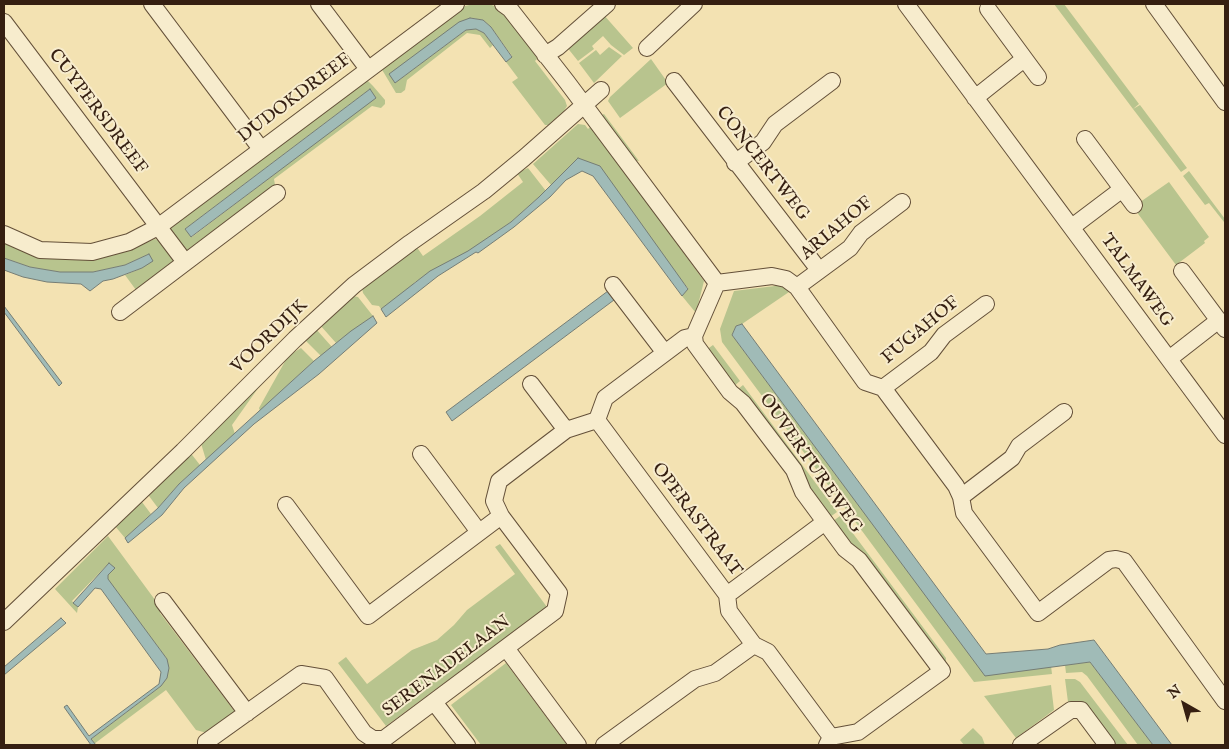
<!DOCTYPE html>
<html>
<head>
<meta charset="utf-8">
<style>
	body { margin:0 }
	#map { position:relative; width:1229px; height:749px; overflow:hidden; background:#f3e2b2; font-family:"IM FELL English",serif }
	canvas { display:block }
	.frame { position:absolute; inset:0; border:5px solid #351f11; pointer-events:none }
	.north { position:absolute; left:1159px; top:679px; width:50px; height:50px; -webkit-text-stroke:4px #f7eccd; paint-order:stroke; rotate:322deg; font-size:14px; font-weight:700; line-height:20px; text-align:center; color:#351f11 }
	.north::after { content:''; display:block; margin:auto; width:18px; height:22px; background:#351f11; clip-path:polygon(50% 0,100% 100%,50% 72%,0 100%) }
</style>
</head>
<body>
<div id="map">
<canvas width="1229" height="749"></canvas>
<div class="frame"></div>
<div class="north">N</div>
</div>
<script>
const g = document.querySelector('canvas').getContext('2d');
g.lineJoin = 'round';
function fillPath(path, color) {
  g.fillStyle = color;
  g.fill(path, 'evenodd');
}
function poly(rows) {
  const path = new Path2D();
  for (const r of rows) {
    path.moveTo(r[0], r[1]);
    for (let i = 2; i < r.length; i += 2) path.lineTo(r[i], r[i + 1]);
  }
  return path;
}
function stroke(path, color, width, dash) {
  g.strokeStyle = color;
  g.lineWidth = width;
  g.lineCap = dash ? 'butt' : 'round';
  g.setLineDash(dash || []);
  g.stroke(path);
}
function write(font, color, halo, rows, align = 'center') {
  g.font = font + ' "IM FELL English",serif';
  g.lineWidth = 4;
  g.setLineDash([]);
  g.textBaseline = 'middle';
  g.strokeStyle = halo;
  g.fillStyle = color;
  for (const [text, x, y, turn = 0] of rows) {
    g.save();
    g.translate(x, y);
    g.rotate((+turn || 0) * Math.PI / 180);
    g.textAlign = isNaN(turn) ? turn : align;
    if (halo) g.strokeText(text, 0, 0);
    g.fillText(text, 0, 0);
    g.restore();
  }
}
const green = poly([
	[474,4,489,4,500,8,539,57,535,61,565,100,567,106,564,111,548,125,545,125,512,82,518,78,506,62,512,56,491,27,483,20,470,18,395,83,466,30,476,29,484,33,493,45,490,48,480,35,467,33,407,80,405,90,401,93,396,93,381,68,465,6],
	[1054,4,1064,4,1139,104,1133,109],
	[603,14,633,48,624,55,611,45,603,36,592,46,594,49,578,61,566,46],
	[609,47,622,56,594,83,579,63,596,50,600,55],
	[651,59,668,83,620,118,608,101,610,97],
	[365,78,373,86,385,100,385,104,381,108,372,106,274,179,275,185,198,242,197,249,187,252,168,227],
	[370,89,285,166,192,237,185,229],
	[1140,105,1187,168,1181,172,1133,109],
	[604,114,639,161,632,160,600,116],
	[578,124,585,125,588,129,591,126,704,281,696,313,682,296,688,288,578,158,551,185,533,164],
	[528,168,546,191,511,222,468,252,415,282,412,287,381,309,379,306,372,305,363,293,362,288,416,246,423,256,480,216,523,182,517,173],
	[1189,171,1225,219,1224,222,1209,203,1205,205,1183,176],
	[1169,182,1209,237,1204,241,1205,243,1176,265,1133,207],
	[155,239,163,242,176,263,136,290,125,275,142,268,149,254,125,265,93,272,60,272,30,267,4,258,4,242,45,258,121,252],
	[783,285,789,292,742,324,736,326,732,335,985,675,1051,666,1052,674,974,682,722,342,720,329,734,291],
	[353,296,358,297,373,316,336,343,320,325],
	[316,329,332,347,321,356,304,339],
	[713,345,740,381,733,387,706,350],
	[301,348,314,361,260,411,259,408,288,356],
	[266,377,232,425,235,434,206,460,200,440],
	[743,385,837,512,830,517,737,390],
	[189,451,200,465,179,484,158,508,146,492],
	[136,501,142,502,151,514,125,538,115,526],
	[840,516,946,658,946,661,943,663,859,549,851,544,833,521],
	[108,536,161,608,160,613,235,712,207,733,196,730,166,690,94,744,91,739,161,686,167,659,107,579,111,565,109,563,72,601,78,607,77,613,55,589],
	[500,544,547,607,386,726,338,663,346,657,367,684,412,650,437,640,454,625,467,610,515,574,495,547],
	[1090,662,1110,688,1153,745,1138,745,1087,676,1082,672,1066,673,1065,665],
	[506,663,567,745,481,745,451,705],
	[1065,679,1075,679,1080,682,1128,745,1116,745,1086,706,1080,702,1068,702],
	[1051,685,1054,710,1016,738,984,696],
	[973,728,982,737,985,745,964,745,960,740]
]);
const water = poly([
	[470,18,483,20,491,27,512,57,506,62,484,33,476,29,466,30,395,83,389,74,459,22,470,18],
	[370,89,376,98,191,237,185,229,370,89],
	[578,158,600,166,688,289,682,296,593,176,582,171,566,180,550,197,514,227,478,253,476,252,438,276,386,317,381,309,430,271,468,251,511,222,539,197,578,158],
	[149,254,153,261,142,268,113,279,103,281,90,291,81,284,47,282,23,277,4,270,4,258,30,267,60,272,93,272,125,265,149,254],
	[612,288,618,297,452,421,446,412,612,288],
	[4,306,62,383,59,386,4,312,4,306],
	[373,316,377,323,319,374,254,424,184,488,162,515,128,543,125,538,158,508,179,484,314,361,351,331,373,316],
	[742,324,986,654,1048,649,1060,645,1094,640,1172,745,1153,745,1090,662,985,676,732,335,736,326,742,324],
	[109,563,115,568,108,575,108,579,167,659,169,668,167,678,161,686,91,739,96,745,91,745,64,707,67,705,89,736,159,684,161,672,101,589,95,588,78,607,73,603,109,563],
	[61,618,66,623,4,675,4,667,61,618]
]);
const minor = poly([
	[152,4,261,149],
	[319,4,368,69],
	[503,4,510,9,567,82,717,283],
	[906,4,1225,435],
	[1154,4,1225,102],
	[988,9,1038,77],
	[4,22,185,262],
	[647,48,694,4],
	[545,55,558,47,607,4],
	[674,81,819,270],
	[975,98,1024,59],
	[1085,139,1134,205],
	[735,163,763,142,775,124,832,81],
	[1072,227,1121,190],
	[4,234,40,250,92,252,129,242,158,227,456,4],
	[1182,271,1225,329],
	[717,283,772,276,786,279,797,287,865,382,883,388,956,486,961,497,964,513,1038,613,1109,560,1116,559,1124,561,1225,701],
	[717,283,694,336,695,344,730,392,743,403,794,470,803,492,845,549,859,560,942,671,858,732,831,737,827,745],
	[613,285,665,353],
	[797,287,850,248,861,233,902,202],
	[120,312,277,193],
	[1169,359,1219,320],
	[531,384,566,430],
	[883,388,931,352,944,335,986,304],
	[597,420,727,595,729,611,754,645,768,652,831,737],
	[421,454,479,532],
	[961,497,1012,458,1019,446,1064,412],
	[286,505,368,616,501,516,494,501,499,481,566,430,597,420,605,398,685,338,694,336],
	[727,595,825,522],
	[163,601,247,713],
	[4,622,183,451,295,339,354,285,410,243,484,191,524,158,601,90],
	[506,648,578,745],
	[434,702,467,745],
	[206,745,206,742,301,674,325,678,364,733,373,739,384,739,555,611,559,593,501,516],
	[604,745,695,679,715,673,754,645],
	[1021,745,1071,710,1081,710,1107,745]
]);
const streetNames = [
	["DUDOKDREEF",295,99,-37],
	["CUYPERSDREEF",97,112,53],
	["CONCERTWEG",762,164,52],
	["ARIAHOF",837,229,-40],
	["TALMAWEG",1136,281,54],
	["FUGAHOF",921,331,-40],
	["VOORDIJK",270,337,-44],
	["OUVERTUREWEG",810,464,55],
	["OPERASTRAAT",696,520,53],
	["SERENADELAAN",447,667,-37]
];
fillPath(green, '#b8c48e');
fillPath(water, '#a0bbb7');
stroke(water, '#757d75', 1);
stroke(minor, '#645039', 18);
stroke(minor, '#f7eccd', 16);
write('18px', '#351f11', '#f7eccd', streetNames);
</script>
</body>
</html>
